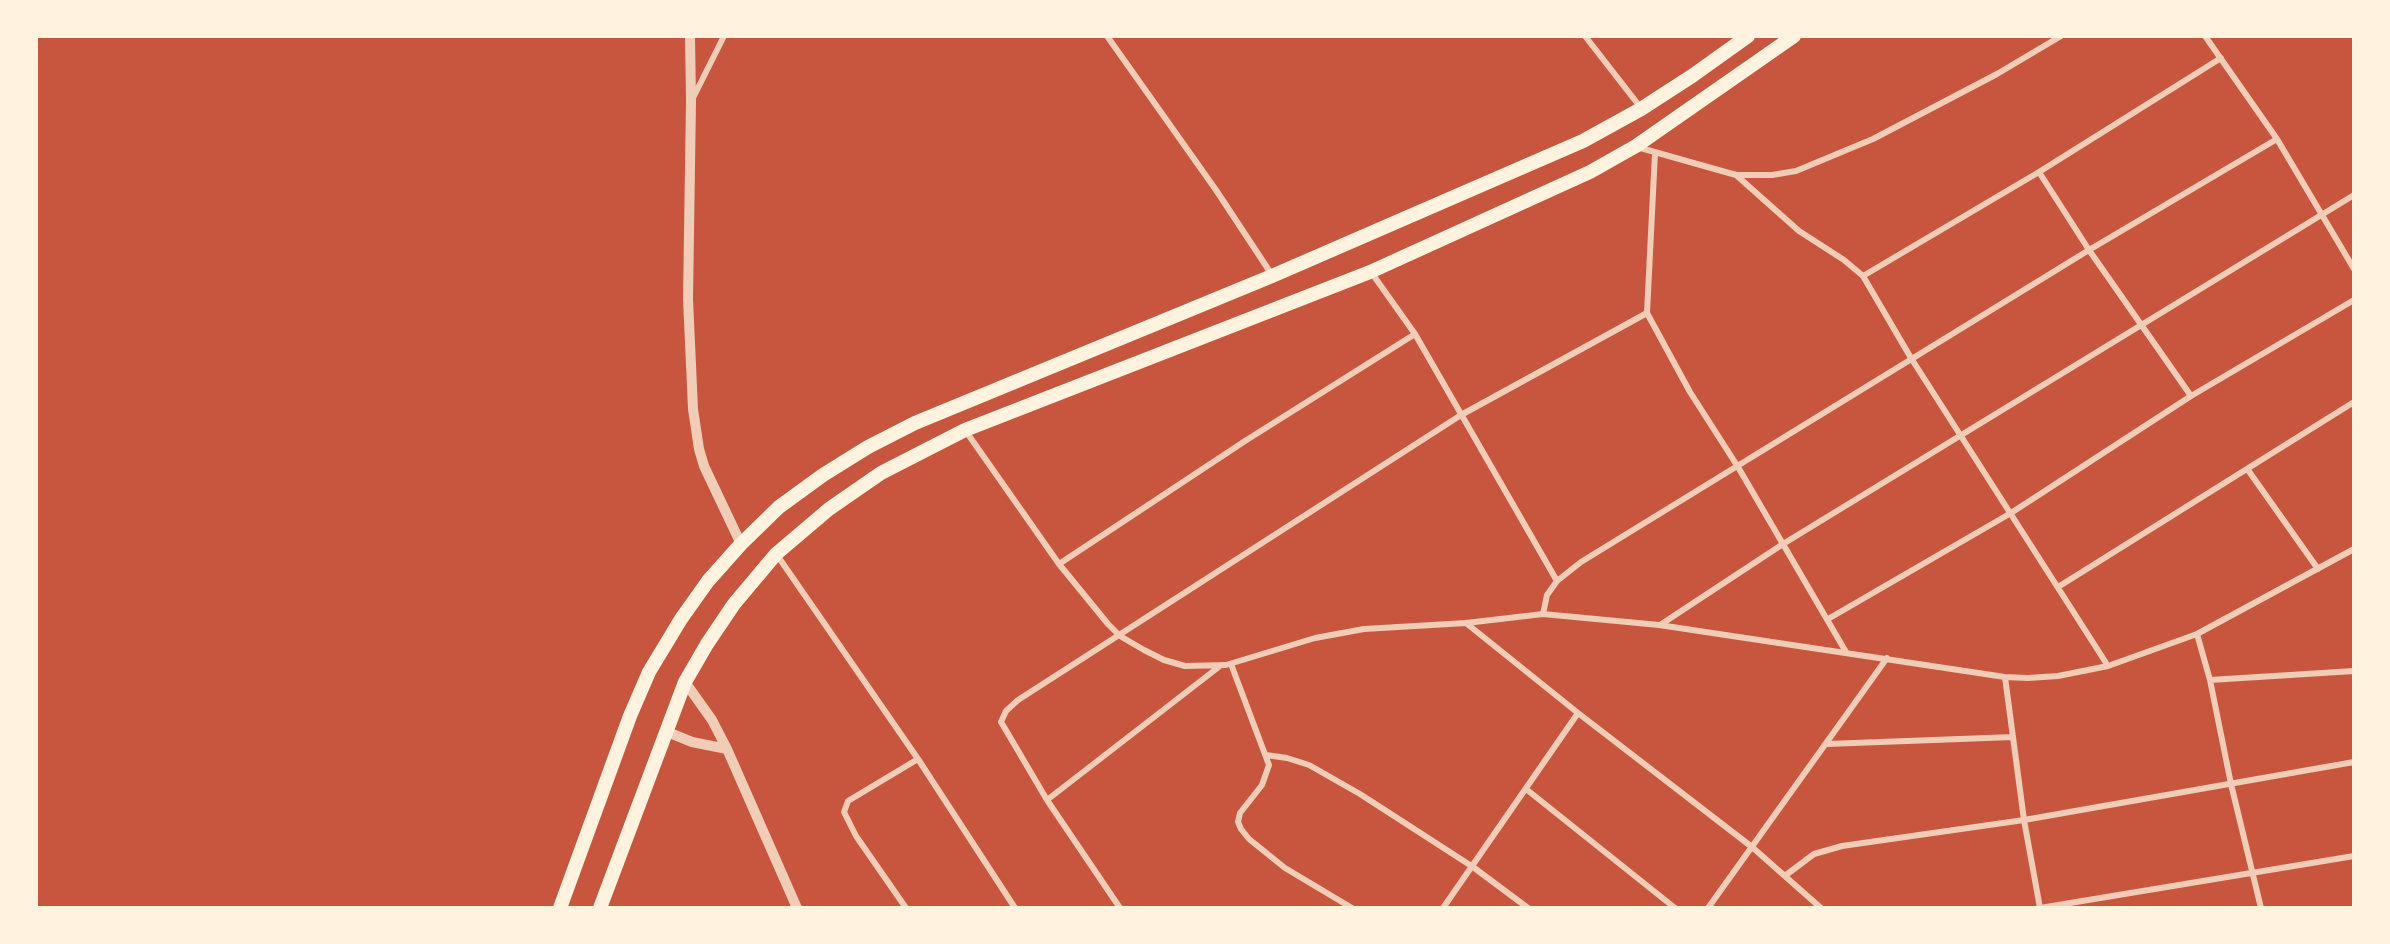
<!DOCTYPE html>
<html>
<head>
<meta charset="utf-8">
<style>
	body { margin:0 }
	#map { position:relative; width:2390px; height:944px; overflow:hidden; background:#c8553d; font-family:Lato,sans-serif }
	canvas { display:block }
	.frame { position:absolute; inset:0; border:38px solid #fff3e0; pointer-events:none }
</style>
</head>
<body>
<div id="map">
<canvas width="2390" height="944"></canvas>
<div class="frame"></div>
</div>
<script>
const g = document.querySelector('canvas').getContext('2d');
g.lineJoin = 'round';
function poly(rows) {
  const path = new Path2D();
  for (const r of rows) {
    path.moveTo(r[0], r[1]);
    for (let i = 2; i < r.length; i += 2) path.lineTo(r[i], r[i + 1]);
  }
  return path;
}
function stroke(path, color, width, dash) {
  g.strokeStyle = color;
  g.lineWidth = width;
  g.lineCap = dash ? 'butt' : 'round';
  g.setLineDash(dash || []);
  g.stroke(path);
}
const minor = poly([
	[1107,36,1216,190,1272,275],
	[1585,36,1641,108],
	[2205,36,2277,139,2354,269],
	[693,98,724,36],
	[1637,147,1736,175,1772,175,1796,171,1873,139,1997,74,2061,36],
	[1655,153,1647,313,1690,392,1738,467,1846,652],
	[2039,172,2089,250,2191,396],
	[1736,175,1799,231,1844,260,1863,276,1911,358,2108,666],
	[1863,276,2039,172,2221,58],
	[1415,334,1557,581],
	[965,430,1059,564,1108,624,1120,636,1144,650,1164,660,1185,666,1226,665,1315,638,1364,629,1466,623,1543,614,1659,625,2005,677,2028,678,2058,676,2108,666,2197,634,2354,549],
	[2248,470,2318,569],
	[777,555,918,759,1015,908],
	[1059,564,1245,441,1415,334,1371,272],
	[2058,587,2354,402],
	[1543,614,1547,595,1557,581,1581,562,2089,250,2277,139],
	[1828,619,2011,513,2191,396,2354,300],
	[1466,623,1578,713,1752,847,1821,908],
	[1660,625,1783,544,2354,195],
	[2197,634,2210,680,2231,784,2261,908],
	[1231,664,1269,765,1262,785,1240,813,1238,822,1241,829,1249,839,1285,868,1352,908],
	[2005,677,2024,820,2040,908],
	[2210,680,2354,671],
	[1827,744,2013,737],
	[1266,755,1287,758,1309,765,1360,794,1473,867,1528,908],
	[1526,789,1675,908],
	[1047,800,1220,666],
	[1786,875,1814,854,1842,846,2024,820,2354,762],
	[906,908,856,836,844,812,848,801,918,759],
	[1120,908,1047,800,1007,732,1001,722,1006,711,1018,700,1461,415,1647,313],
	[1443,908,1578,713],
	[1708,908,1887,658],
	[2040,908,2354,856]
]);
const tertiary = poly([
	[690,36,691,101,688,299,693,409,699,449,704,466,741,544],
	[685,682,712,720,727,749,797,908],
	[665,731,692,742,727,749]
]);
const primary = poly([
	[560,908,630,716,649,672,681,619,708,581,741,544,779,507,823,475,868,447,915,423,1272,276,1583,141,1641,109,1692,76,1748,36],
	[600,908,685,682,707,644,734,604,776,554,829,509,881,473,965,430,1370,272,1590,172,1636,146,1794,36]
]);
stroke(minor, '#f1ccb7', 6);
stroke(tertiary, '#f1ccb7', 10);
stroke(primary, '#fff3e0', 14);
</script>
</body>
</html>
